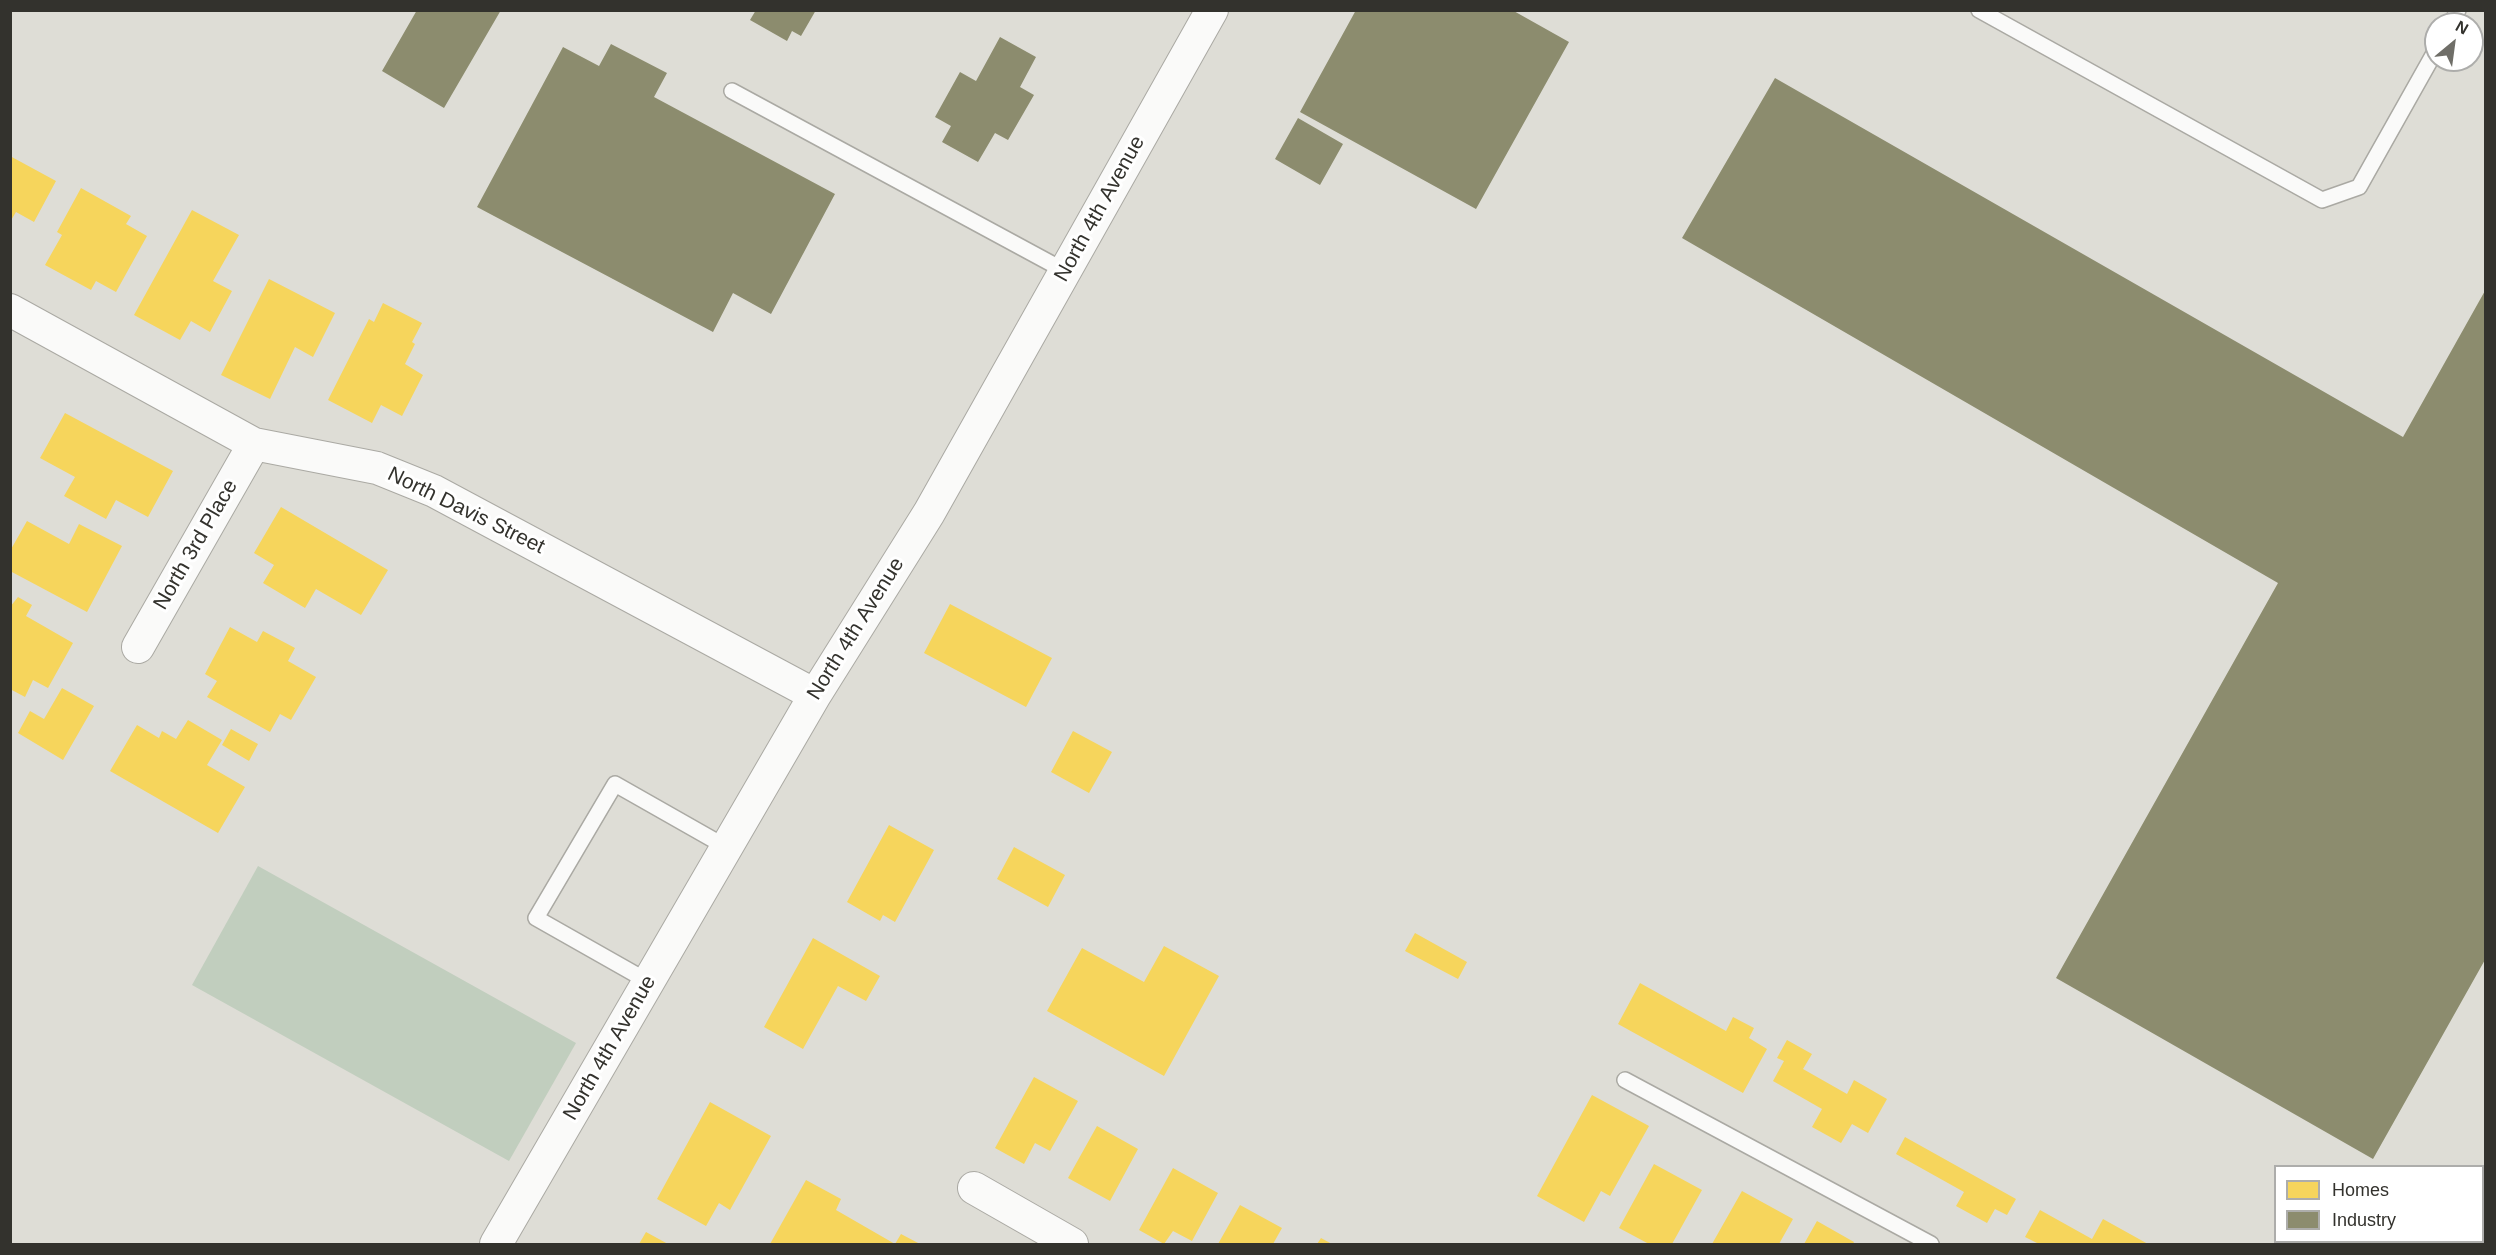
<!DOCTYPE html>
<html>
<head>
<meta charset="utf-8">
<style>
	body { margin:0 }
	#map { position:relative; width:2496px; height:1255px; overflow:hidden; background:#deddd6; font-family:Arial,sans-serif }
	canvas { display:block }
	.frame { position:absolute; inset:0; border:12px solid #33322d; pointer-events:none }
	.legend { position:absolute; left:2274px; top:1165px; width:210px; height:78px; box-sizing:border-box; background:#fff; border:2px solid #adadab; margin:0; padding:8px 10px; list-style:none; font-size:18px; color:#33322d }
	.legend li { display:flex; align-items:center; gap:12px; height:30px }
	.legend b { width:30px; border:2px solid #adadab }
	.north { position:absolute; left:2424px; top:12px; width:60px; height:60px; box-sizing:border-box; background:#fff; border:2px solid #adadab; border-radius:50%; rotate:29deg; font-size:16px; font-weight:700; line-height:24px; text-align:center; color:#33322d }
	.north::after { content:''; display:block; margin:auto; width:21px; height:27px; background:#6f6e68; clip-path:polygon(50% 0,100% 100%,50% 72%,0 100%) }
</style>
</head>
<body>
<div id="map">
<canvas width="2496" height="1255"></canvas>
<div class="frame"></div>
<ul class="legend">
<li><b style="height:16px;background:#f6d55c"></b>Homes</li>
<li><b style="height:16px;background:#8c8c6e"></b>Industry</li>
</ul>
<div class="north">N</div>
</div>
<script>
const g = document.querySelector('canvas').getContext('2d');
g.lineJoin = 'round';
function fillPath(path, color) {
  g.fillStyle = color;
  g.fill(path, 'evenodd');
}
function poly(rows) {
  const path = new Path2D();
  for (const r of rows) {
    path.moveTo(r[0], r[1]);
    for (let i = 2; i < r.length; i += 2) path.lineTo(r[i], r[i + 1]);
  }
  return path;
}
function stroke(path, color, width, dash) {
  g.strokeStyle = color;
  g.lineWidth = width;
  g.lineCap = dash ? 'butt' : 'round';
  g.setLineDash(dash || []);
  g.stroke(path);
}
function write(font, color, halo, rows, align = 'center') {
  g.font = font + ' Arial,sans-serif';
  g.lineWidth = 6;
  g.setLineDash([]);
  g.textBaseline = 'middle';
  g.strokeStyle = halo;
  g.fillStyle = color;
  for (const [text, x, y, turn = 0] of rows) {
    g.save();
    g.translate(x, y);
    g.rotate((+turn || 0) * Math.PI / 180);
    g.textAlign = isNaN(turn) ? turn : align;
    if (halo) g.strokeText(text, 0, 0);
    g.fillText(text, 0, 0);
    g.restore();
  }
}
const green = poly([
	[258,866,576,1043,509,1161,192,985]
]);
const homes = poly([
	[10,156,56,181,34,222,16,212,10,222],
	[81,188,131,216,126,224,147,236,116,292,96,281,91,290,45,265,62,235,57,232],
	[192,210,239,235,213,281,232,291,210,332,191,321,180,340,134,315],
	[269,279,335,313,313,357,295,347,270,399,221,375],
	[383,303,422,323,412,342,415,344,405,364,423,375,402,416,381,405,372,423,328,400,369,319,374,322],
	[65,413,173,471,148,517,116,500,106,519,64,496,75,477,40,458],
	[281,507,388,570,361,615,316,589,305,608,263,583,274,565,254,553],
	[27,521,69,544,79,524,122,546,87,612,10,571,10,551],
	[18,597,32,605,26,616,73,643,48,688,33,680,25,697,10,689,10,607],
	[950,604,1052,658,1026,707,924,653],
	[230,627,257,642,263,631,295,648,288,661,316,677,291,720,280,714,270,732,207,697,217,681,205,674],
	[62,688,94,706,63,760,18,733,30,711,44,719],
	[188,720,222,740,207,765,245,787,218,833,110,771,137,725,159,738,162,731,176,739],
	[231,729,258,744,249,761,222,745],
	[1073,731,1112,752,1089,793,1051,772],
	[889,825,934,850,895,922,883,915,880,921,847,902],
	[1014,847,1065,875,1048,907,997,879],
	[1415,933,1467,962,1458,979,1405,951],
	[813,938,880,976,866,1001,838,986,803,1049,764,1027],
	[1164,946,1219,976,1164,1076,1047,1011,1082,948,1144,982],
	[1640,983,1726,1031,1733,1017,1754,1028,1749,1038,1767,1049,1743,1093,1618,1024],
	[1787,1040,1812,1054,1803,1069,1847,1094,1854,1080,1887,1099,1868,1133,1852,1124,1841,1143,1812,1127,1822,1109,1773,1081,1784,1061,1777,1058],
	[1034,1077,1078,1101,1050,1151,1035,1143,1024,1164,995,1148],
	[1592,1095,1649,1126,1610,1196,1601,1191,1584,1222,1537,1196],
	[710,1102,771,1136,730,1210,719,1203,706,1226,657,1199],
	[1097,1126,1138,1149,1110,1201,1068,1178],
	[1905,1137,2016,1199,2007,1215,1995,1209,1987,1223,1956,1206,1964,1192,1896,1154],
	[1654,1164,1702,1190,1672,1244,1649,1244,1619,1228],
	[1173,1168,1218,1193,1192,1241,1173,1231,1164,1244,1139,1230],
	[806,1180,841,1199,836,1210,895,1244,901,1234,920,1244,770,1244],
	[1742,1191,1793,1219,1779,1244,1712,1244],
	[1240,1205,1282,1228,1273,1244,1218,1244],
	[2040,1210,2092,1239,2103,1219,2148,1244,2039,1244,2025,1237],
	[1817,1221,1854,1242,1853,1244,1804,1244],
	[646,1232,668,1244,639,1244],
	[1321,1238,1332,1244,1317,1244]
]);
const industry = poly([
	[417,10,501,10,444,108,382,71],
	[756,10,816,10,801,36,792,31,787,41,750,20],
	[1356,10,1512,10,1569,42,1476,209,1300,112],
	[1000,37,1036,57,1020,87,1034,95,1008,140,995,133,978,162,942,142,951,126,935,117,960,72,976,81],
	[611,44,667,73,654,97,835,194,771,314,733,293,713,332,477,207,563,47,599,66],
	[1775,78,2403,437,2486,289,2486,958,2373,1159,2056,978,2278,583,1682,238],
	[1298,118,1343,144,1320,185,1275,159]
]);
const service = poly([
	[1979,10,2322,200,2359,187,2436,50],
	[2451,24,2458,10],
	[732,91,1065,271],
	[649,982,536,918,615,784,726,847],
	[1625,1080,1931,1244]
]);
const minor = poly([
	[10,310,254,444,377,468,434,491,815,695],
	[138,647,254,444],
	[974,1188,1072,1244],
	[496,1244,815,695,929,513,1212,10]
]);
const streetNames = [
	["North 4th Avenue",1100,209,-61],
	["North Davis Street",466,511,26],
	["North 3rd Place",196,545,-60],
	["North 4th Avenue",856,629,-58],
	["North 4th Avenue",610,1048,-60]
];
fillPath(green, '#c1cebe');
fillPath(homes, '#f6d55c');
fillPath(industry, '#8c8c6e');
stroke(service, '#aaa9a3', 18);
stroke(minor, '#aaa9a3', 34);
stroke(service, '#fafaf9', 15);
stroke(minor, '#fafaf9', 32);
write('21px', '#33322d', '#fff', streetNames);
</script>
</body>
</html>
